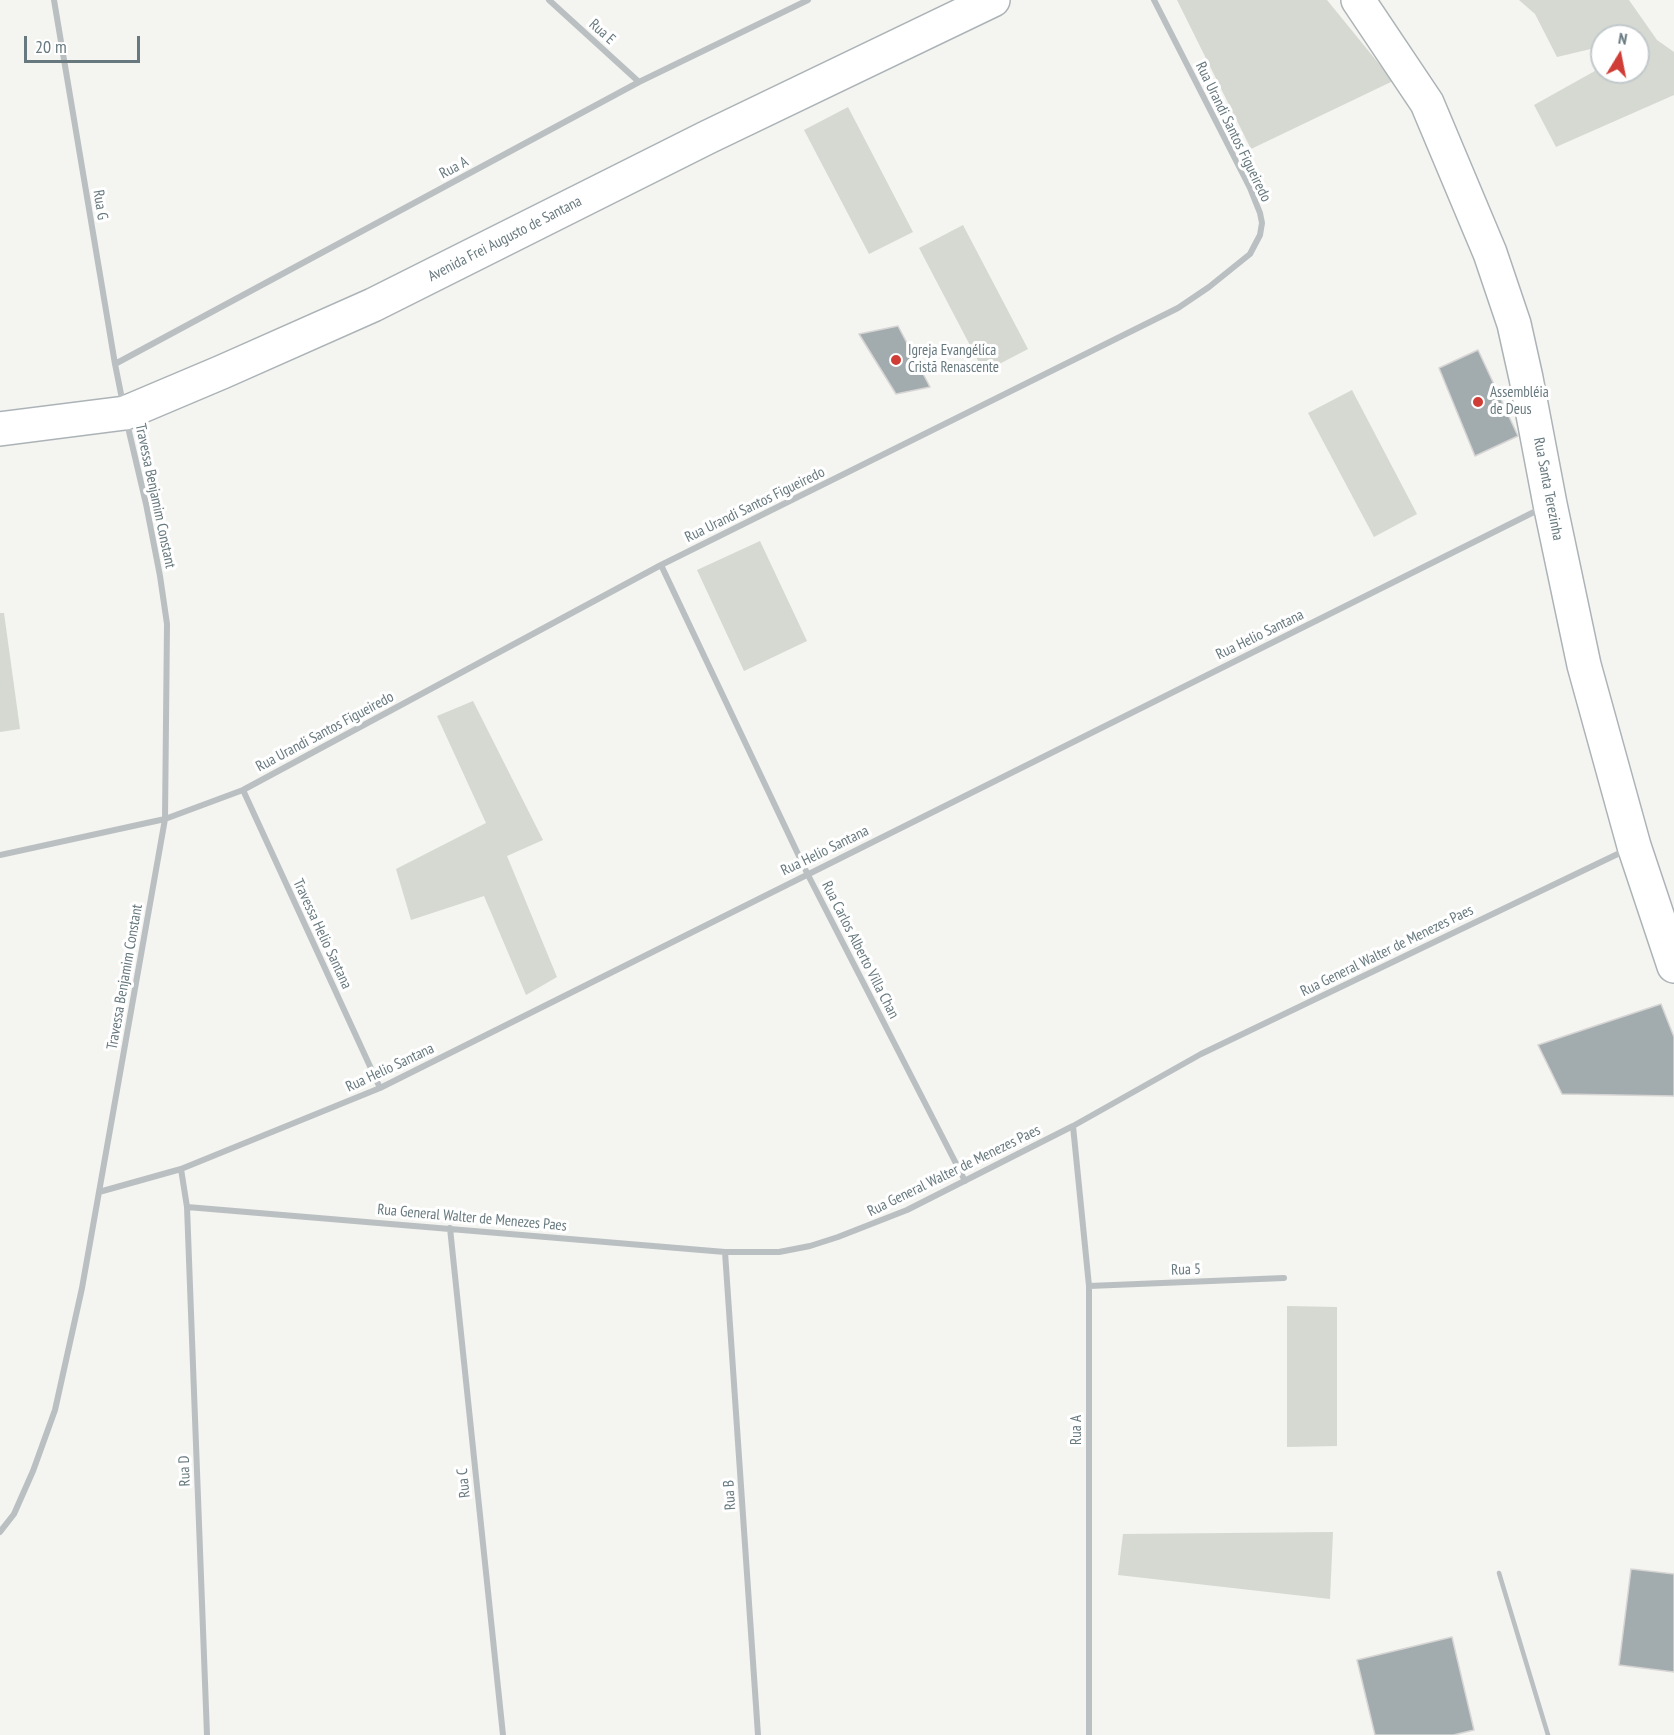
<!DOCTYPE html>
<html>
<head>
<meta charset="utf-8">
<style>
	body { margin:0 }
	#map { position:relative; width:1674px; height:1735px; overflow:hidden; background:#f4f4f1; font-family:"PT Sans Narrow",sans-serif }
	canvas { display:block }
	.north { position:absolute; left:1590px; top:24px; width:60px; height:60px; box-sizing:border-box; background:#fff; border:2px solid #c2c9cc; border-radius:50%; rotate:10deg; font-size:16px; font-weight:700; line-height:24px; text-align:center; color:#67797f }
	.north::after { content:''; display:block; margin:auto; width:21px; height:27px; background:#d03d36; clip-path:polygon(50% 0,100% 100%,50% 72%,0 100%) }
	.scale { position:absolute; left:24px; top:36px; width:116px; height:27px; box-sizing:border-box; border:3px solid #67797f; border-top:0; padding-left:8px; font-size:18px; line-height:21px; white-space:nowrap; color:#67797f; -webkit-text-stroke:4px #fff; paint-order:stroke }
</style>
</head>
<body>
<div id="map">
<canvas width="1674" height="1735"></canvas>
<div class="north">N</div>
<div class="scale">20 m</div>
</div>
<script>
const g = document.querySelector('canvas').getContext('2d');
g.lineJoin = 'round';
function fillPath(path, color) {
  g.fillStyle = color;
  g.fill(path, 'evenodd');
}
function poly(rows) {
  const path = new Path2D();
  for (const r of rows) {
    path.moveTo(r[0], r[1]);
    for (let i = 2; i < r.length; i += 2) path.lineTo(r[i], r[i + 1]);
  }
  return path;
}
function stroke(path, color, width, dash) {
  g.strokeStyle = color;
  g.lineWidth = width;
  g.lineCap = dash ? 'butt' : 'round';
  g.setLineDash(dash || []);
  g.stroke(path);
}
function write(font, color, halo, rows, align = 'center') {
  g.font = font + ' "PT Sans Narrow",sans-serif';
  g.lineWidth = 6;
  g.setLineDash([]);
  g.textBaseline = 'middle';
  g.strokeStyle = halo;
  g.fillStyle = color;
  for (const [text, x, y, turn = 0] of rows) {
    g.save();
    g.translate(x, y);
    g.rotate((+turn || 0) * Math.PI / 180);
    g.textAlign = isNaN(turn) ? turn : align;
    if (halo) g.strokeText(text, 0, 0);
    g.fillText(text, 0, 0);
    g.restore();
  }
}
const green = poly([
	[1177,0,1327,0,1393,81,1251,149],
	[1519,0,1629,0,1657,40,1674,52,1674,95,1556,147,1534,105,1602,67,1602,72,1638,72,1638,36,1602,36,1602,66,1595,48,1557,57,1535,14],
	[848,107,913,232,869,254,804,130],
	[963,225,1028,349,984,372,919,248],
	[1352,390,1417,514,1374,537,1308,413],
	[760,541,807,641,744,671,697,570],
	[0,613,4,613,20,729,0,732],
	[473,701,543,840,507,856,557,977,526,995,484,896,411,920,396,869,486,823,437,716],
	[1287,1306,1337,1307,1337,1446,1287,1447],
	[1333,1532,1330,1599,1118,1575,1123,1534]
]);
const building = poly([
	[898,326,930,387,896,394,859,334,898,326],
	[1478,350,1518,436,1475,456,1439,368,1478,350],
	[1661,1004,1674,1037,1674,1096,1562,1094,1538,1045,1661,1004],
	[1631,1569,1674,1574,1674,1672,1619,1665,1631,1569],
	[1452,1637,1474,1730,1453,1735,1375,1735,1357,1660,1452,1637]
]);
const lane = poly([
	[1499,1573,1548,1735]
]);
const street = poly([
	[54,0,115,364,123,404],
	[549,0,639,82],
	[115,364,639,82,808,0],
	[661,565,807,873,965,1181],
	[243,790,380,1088],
	[0,855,165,819,243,790,661,565,1178,308,1209,287,1250,254,1260,235,1262,223,1260,213,1250,188,1154,0],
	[1073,1126,1089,1286,1089,1735],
	[181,1169,187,1207,725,1252,779,1252,810,1246,838,1237,907,1210,1073,1126,1201,1054,1626,850],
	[99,1192,181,1169,380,1088,1542,508],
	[187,1207,207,1735],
	[450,1228,503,1735],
	[725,1252,758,1735],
	[1089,1286,1284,1278],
	[0,1532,14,1514,33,1471,55,1410,82,1288,165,819,167,624,160,576,146,504,127,423]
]);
const secondary = poly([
	[1358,0,1427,103,1490,253,1514,324,1526,378,1550,504,1584,665,1634,846,1674,966],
	[0,429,125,413,222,372,373,305,708,137,993,0]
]);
const markers = [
	[896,360,6,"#d03d36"],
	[1478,402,6,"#d03d36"]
];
const streetNames = [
	["Rua E",602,32,42],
	["Rua Urandi Santos Figueiredo",1233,132,64],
	["Rua A",454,168,-28],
	["Rua G",100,205,81],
	["Avenida Frei Augusto de Santana",505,239,-27],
	["Rua Santa Terezinha",1548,489,79],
	["Travessa Benjamim Constant",155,496,78],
	["Rua Urandi Santos Figueiredo",755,505,-26],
	["Rua Helio Santana",1260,635,-26],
	["Rua Urandi Santos Figueiredo",325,732,-28],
	["Rua Helio Santana",825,851,-26],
	["Travessa Helio Santana",322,934,65],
	["Rua Carlos Alberto Villa Chan",860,950,63],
	["Rua General Walter de Menezes Paes",1387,951,-26],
	["Travessa Benjamim Constant",125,977,-80],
	["Rua Helio Santana",390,1068,-25],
	["Rua General Walter de Menezes Paes",954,1171,-26],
	["Rua General Walter de Menezes Paes",472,1218,5],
	["Rua 5",1186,1270,-2],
	["Rua A",1077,1430,-90],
	["Rua D",185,1471,-92],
	["Rua C",464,1483,-96],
	["Rua B",730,1495,-94]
];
const poiNames = [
	["Igreja Evangélica",908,351],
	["Cristã Renascente",908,368],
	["Assembléia",1490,393],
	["de Deus",1490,410]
];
fillPath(green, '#d5d9d1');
fillPath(building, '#a2abae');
stroke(building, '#d6d5d4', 1.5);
stroke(secondary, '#acb3b6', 36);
stroke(lane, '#babfc1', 4.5);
stroke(street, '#babfc1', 6);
stroke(secondary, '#fff', 33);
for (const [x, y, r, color] of markers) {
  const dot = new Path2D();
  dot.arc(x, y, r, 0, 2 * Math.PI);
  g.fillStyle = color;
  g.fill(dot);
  stroke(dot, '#fff', 2);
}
write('15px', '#67797f', '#fff', streetNames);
write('15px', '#67797f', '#fff', poiNames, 'left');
</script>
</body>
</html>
